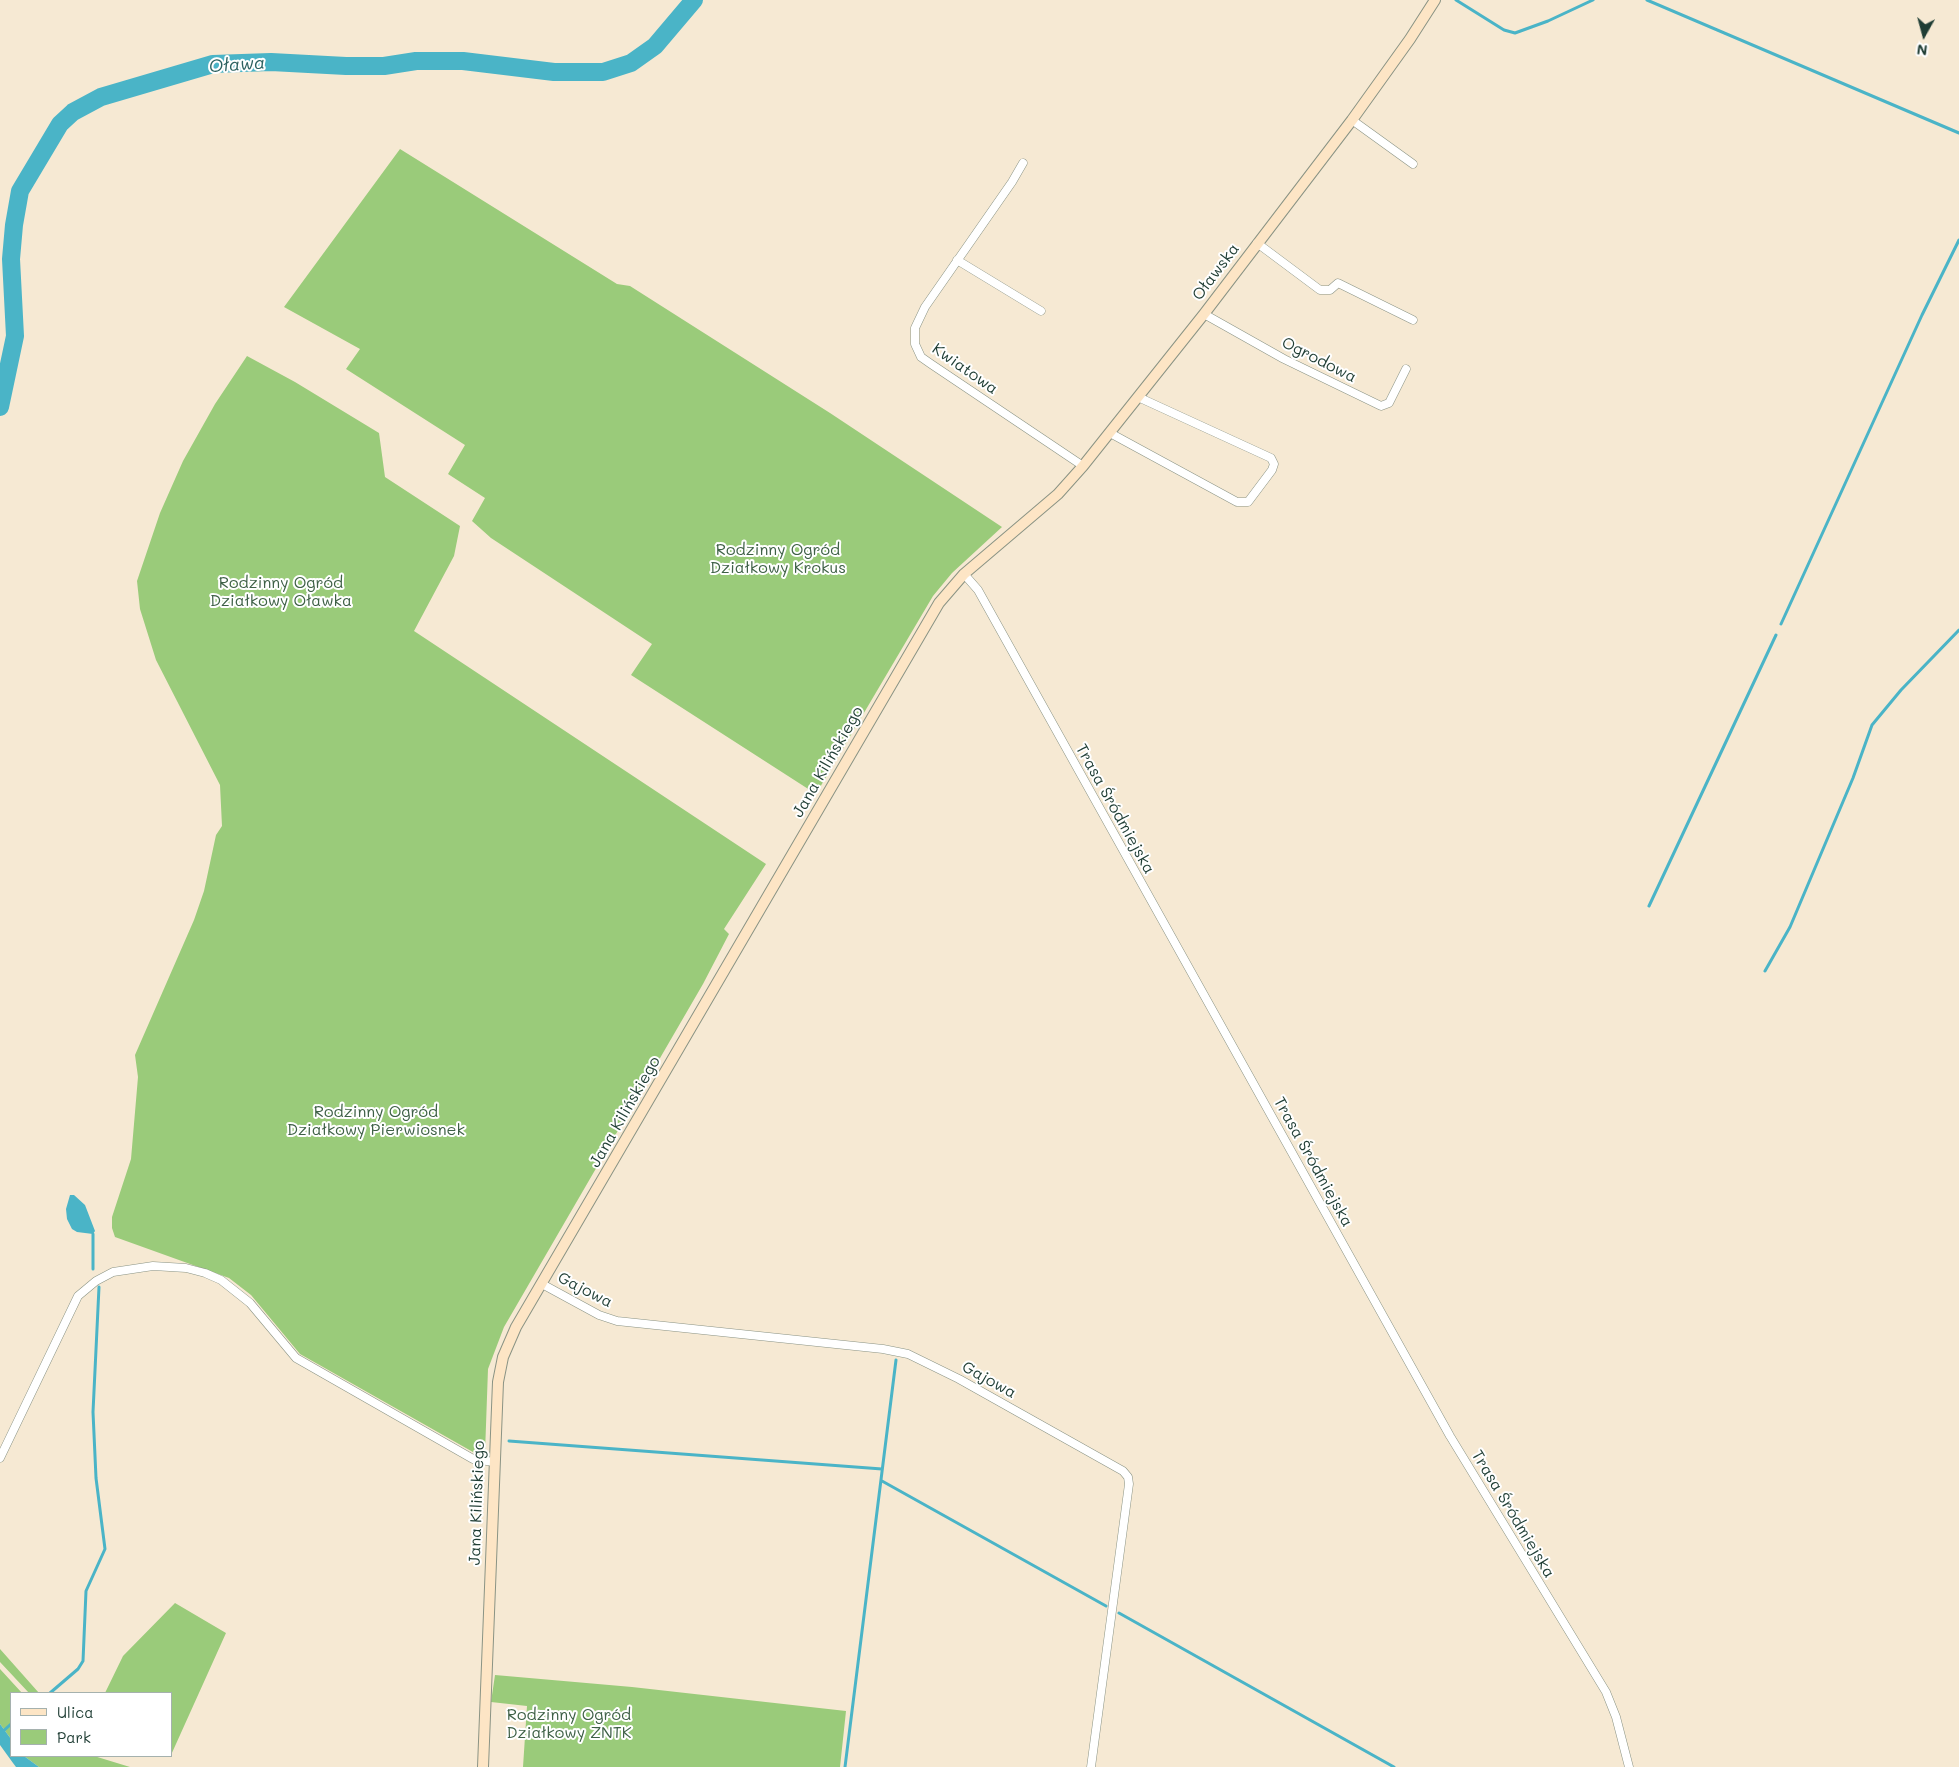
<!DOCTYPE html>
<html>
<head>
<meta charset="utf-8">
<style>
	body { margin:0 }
	#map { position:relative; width:1959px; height:1767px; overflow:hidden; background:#f6e9d3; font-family:Mali,sans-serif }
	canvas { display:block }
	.legend { position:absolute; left:10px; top:1692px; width:162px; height:65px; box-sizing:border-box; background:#fff; border:1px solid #a5b1ae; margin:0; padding:6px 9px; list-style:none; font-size:15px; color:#1f3d34 }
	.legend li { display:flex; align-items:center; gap:10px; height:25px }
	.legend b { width:25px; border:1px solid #a5b1ae }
	.north { position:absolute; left:1899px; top:10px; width:50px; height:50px; -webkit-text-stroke:4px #fff; paint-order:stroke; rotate:187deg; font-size:14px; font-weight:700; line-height:20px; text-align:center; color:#1f3d34 }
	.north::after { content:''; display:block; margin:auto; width:18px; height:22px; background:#1f3d34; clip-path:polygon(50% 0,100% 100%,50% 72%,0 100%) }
</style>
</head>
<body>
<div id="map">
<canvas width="1959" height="1767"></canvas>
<ul class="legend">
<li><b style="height:6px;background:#fde5c5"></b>Ulica</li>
<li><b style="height:14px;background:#9acb7a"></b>Park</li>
</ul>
<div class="north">N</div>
</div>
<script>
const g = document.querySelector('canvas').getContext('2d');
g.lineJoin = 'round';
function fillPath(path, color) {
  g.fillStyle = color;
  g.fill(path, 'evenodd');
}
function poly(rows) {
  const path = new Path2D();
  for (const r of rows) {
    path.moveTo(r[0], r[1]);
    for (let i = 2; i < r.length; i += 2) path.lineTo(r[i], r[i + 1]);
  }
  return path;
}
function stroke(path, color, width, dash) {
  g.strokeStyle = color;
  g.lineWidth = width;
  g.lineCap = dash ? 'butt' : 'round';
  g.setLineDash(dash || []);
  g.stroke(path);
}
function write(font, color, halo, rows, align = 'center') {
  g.font = font + ' Mali,sans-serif';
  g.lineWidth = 4;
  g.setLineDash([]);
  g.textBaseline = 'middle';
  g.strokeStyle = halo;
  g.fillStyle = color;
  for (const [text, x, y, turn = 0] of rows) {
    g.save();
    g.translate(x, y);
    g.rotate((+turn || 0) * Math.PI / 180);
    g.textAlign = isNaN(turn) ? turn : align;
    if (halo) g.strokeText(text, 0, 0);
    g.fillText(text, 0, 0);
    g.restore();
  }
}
const green = poly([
	[400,149,617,284,630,286,830,413,1002,527,952,573,933,596,816,794,631,675,652,644,491,538,472,521,485,498,448,474,465,445,346,369,360,349,284,307],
	[247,356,295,382,379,433,385,477,460,526,454,556,414,631,766,864,724,929,729,934,703,984,504,1327,488,1369,485,1453,480,1456,300,1354,251,1295,229,1278,115,1237,112,1228,112,1217,131,1159,138,1077,135,1055,194,920,204,891,216,835,222,826,220,785,156,660,140,609,137,581,160,513,183,461,215,404],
	[175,1603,226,1633,171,1755,171,1693,105,1693,123,1656],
	[0,1649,39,1693,29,1693,0,1662],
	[0,1669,22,1693,11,1693,11,1739,0,1724],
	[495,1675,632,1687,846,1711,840,1767,523,1767,527,1706,491,1702],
	[24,1756,94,1756,130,1767,39,1767]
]);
const water = poly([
	[70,1195,74,1195,85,1205,95,1231,93,1234,77,1232,72,1229,67,1219,66,1209],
	[0,1724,11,1739,11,1756,24,1756,39,1767,16,1767,13,1763,0,1745]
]);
const stream = poly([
	[1456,0,1504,30,1515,33,1548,21,1593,0],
	[1647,0,1959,133],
	[1781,624,1922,315,1959,240],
	[1649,906,1776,635],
	[1765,971,1790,927,1853,778,1872,725,1901,690,1959,630],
	[93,1234,93,1269],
	[509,1441,882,1469],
	[882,1481,1106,1606],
	[1119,1613,1394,1767],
	[50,1693,78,1669,83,1661,86,1591,105,1549,96,1478,93,1412,99,1287],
	[0,1734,11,1724],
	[845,1767,896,1360]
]);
const river = poly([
	[0,407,15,336,11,259,14,225,20,191,60,124,73,112,101,97,213,64,271,62,346,66,384,66,416,61,463,61,554,72,603,72,631,63,655,46,694,0]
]);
const street = poly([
	[1352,120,1413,164],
	[1023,163,1012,182,925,307,915,328,915,344,921,357,931,364,1083,466],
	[1257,243,1320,290,1330,290,1338,283,1413,320],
	[957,260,1041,311],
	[1204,314,1284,359,1381,406,1389,403,1406,369],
	[1110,433,1237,502,1248,502,1272,470,1274,464,1271,458,1138,397],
	[964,574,978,590,1450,1436,1606,1692,1616,1717,1629,1767],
	[542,1284,599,1315,617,1321,883,1349,908,1354,959,1379,1123,1471,1128,1477,1129,1484,1091,1767],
	[0,1458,78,1296,96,1281,113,1272,153,1266,186,1268,205,1273,221,1280,250,1303,296,1358,473,1459,494,1462]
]);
const secondary = poly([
	[483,1767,498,1382,503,1357,516,1327,939,603,964,574,1058,494,1083,466,1204,314,1352,120,1410,39,1435,0]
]);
const streetNames = [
	["Oławska",1216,272,-53],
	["Ogrodowa",1319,360,27],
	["Kwiatowa",965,369,35],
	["Jana Kilińskiego",828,762,-60],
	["Trasa Śródmiejska",1115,809,61],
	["Jana Kilińskiego",625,1112,-60],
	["Trasa Śródmiejska",1313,1162,61],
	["Gajowa",585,1290,27],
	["Gajowa",989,1380,29],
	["Jana Kilińskiego",477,1503,-88],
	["Trasa Śródmiejska",1513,1514,59]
];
const parkNames = [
	["Rodzinny Ogród",778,550],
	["Działkowy Krokus",778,568],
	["Rodzinny Ogród",281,583],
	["Działkowy Oławka",281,601],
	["Rodzinny Ogród",376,1112],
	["Działkowy Pierwiosnek",376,1130],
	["Rodzinny Ogród",569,1715],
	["Działkowy ZNTK",569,1733]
];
const waterNames = [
	["Oława",237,65,-4]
];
fillPath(green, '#9acb7a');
fillPath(water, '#4ab4c7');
stroke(stream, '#4ab4c7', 3);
stroke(river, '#4ab4c7', 18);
stroke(street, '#8a9384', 9);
stroke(secondary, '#8a9384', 12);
stroke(street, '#fff', 8);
stroke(secondary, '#fde5c5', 10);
write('16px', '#1f3d34', '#fff', streetNames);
write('16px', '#3e6046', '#fff', parkNames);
write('italic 18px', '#2c6160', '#fff', waterNames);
</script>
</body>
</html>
